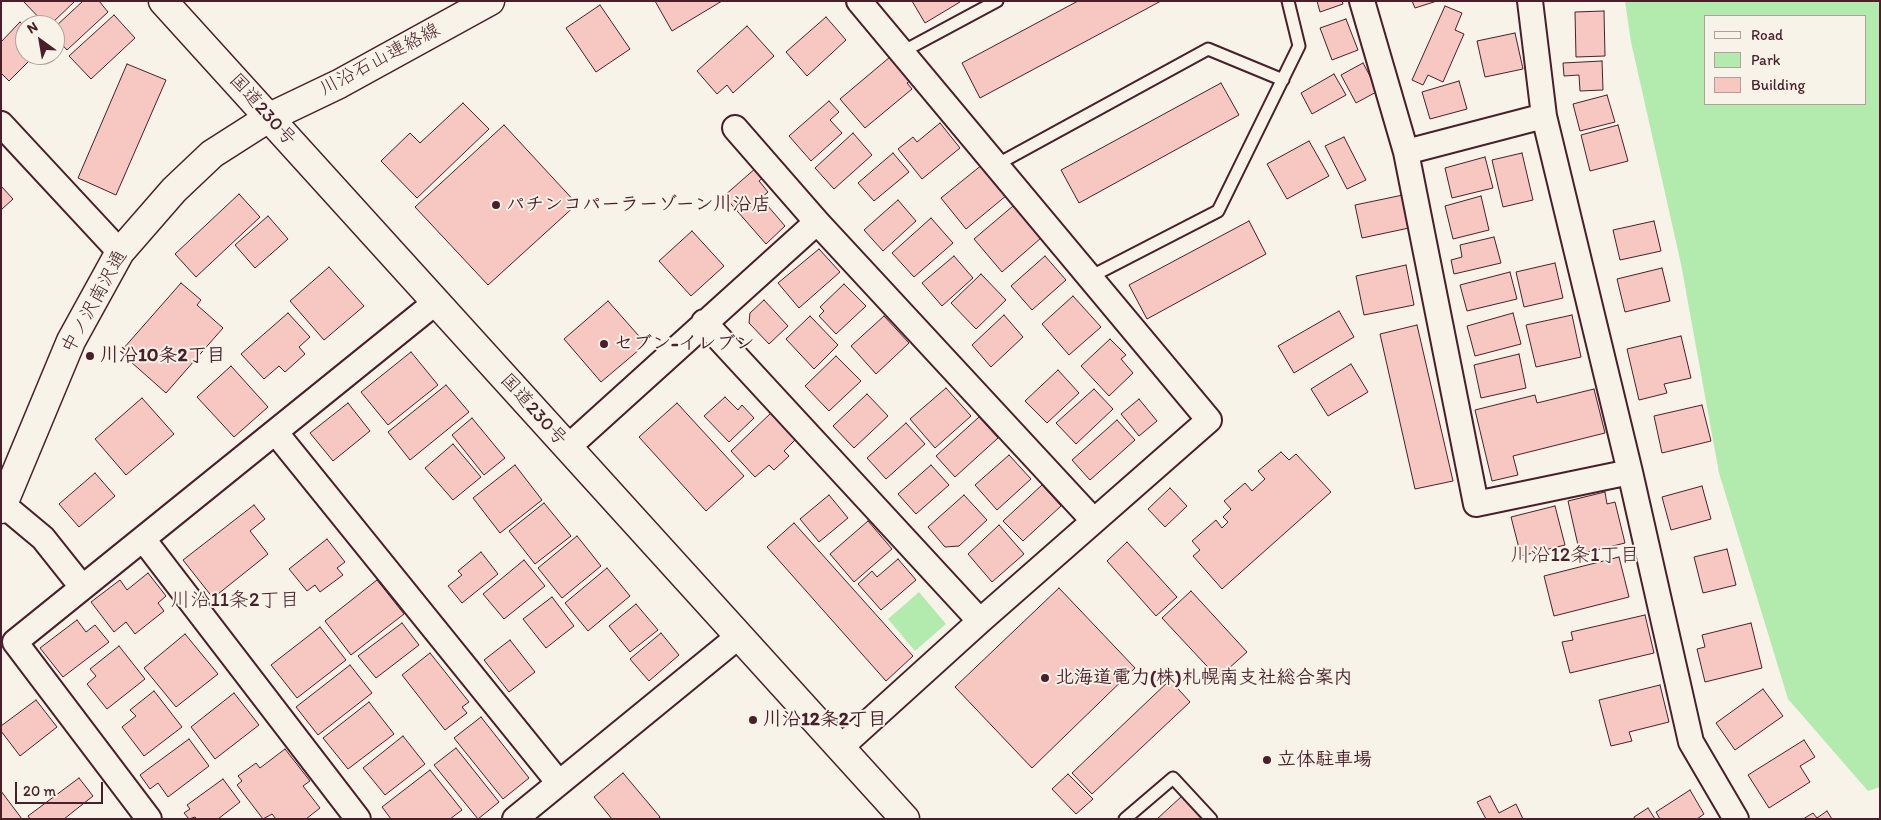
<!DOCTYPE html>
<html>
<head>
<meta charset="utf-8">
<style>
	body { margin:0 }
	#map { position:relative; width:1881px; height:820px; overflow:hidden; background:#f7f3e8; font-family:Itim,sans-serif }
	canvas { display:block }
	.frame { position:absolute; inset:0; border:2px solid #4a1f2b; pointer-events:none }
	.legend { position:absolute; left:1704px; top:15px; width:162px; height:90px; box-sizing:border-box; background:#f7f3e8; border:1px solid #b29e9c; margin:0; padding:6px 9px; list-style:none; font-size:15px; color:#4a1f2b }
	.legend li { display:flex; align-items:center; gap:10px; height:25px }
	.legend b { width:25px; border:1px solid #b29e9c }
	.north { position:absolute; left:15px; top:15px; width:50px; height:50px; box-sizing:border-box; background:#f7f3e8; border:1px solid #b29e9c; border-radius:50%; rotate:328deg; font-size:14px; font-weight:700; line-height:20px; text-align:center; color:#4a1f2b }
	.north::after { content:''; display:block; margin:auto; width:18px; height:22px; background:#4a1f2b; clip-path:polygon(50% 0,100% 100%,50% 72%,0 100%) }
	.scale { position:absolute; left:15px; top:782px; width:88px; height:22px; box-sizing:border-box; border:2px solid #4a1f2b; border-top:0; padding-left:6px; font-size:15px; line-height:18px; white-space:nowrap; color:#4a1f2b; -webkit-text-stroke:4px #f7f3e8; paint-order:stroke }
</style>
</head>
<body>
<div id="map">
<canvas width="1881" height="820"></canvas>
<div class="frame"></div>
<ul class="legend">
<li><b style="height:6px;background:#f7f3e8"></b>Road</li>
<li><b style="height:14px;background:#b3ebae"></b>Park</li>
<li><b style="height:14px;background:#f7c7c1"></b>Building</li>
</ul>
<div class="north">N</div>
<div class="scale">20 m</div>
</div>
<script>
const g = document.querySelector('canvas').getContext('2d');
g.lineJoin = 'round';
function fillPath(path, color) {
  g.fillStyle = color;
  g.fill(path, 'evenodd');
}
function poly(rows) {
  const path = new Path2D();
  for (const r of rows) {
    path.moveTo(r[0], r[1]);
    for (let i = 2; i < r.length; i += 2) path.lineTo(r[i], r[i + 1]);
  }
  return path;
}
function stroke(path, color, width, dash) {
  g.strokeStyle = color;
  g.lineWidth = width;
  g.lineCap = dash ? 'butt' : 'round';
  g.setLineDash(dash || []);
  g.stroke(path);
}
function write(font, color, halo, rows, align = 'center') {
  g.font = font + ' Itim,"Klee One",sans-serif';
  g.lineWidth = 4;
  g.setLineDash([]);
  g.textBaseline = 'middle';
  g.strokeStyle = halo;
  g.fillStyle = color;
  for (const [text, x, y, turn = 0] of rows) {
    g.save();
    g.translate(x, y);
    g.rotate((+turn || 0) * Math.PI / 180);
    g.textAlign = isNaN(turn) ? turn : align;
    if (halo) g.strokeText(text, 0, 0);
    g.fillText(text, 0, 0);
    g.restore();
  }
}
const green = poly([
	[1625,1,1880,1,1880,787,1868,791,1788,699,1719,473,1681,264,1631,42],
	[1705,16,1865,16,1865,104,1705,104],
	[919,592,946,624,915,651,888,619]
]);
const building = poly([
	[23,1,75,1,50,25,46,25,23,1],
	[83,1,99,1,108,12,67,50,55,37,55,27,83,1],
	[655,1,722,1,672,31,655,1],
	[912,1,960,1,960,2,925,23,912,1],
	[1078,1,1161,1,980,98,962,63,1078,1],
	[1317,1,1342,1,1343,4,1320,12,1317,1],
	[1412,1,1437,1,1415,8,1412,1],
	[600,5,630,49,596,72,566,28,600,5],
	[1445,6,1462,13,1455,30,1464,34,1443,82,1428,75,1423,85,1412,80,1445,6],
	[1604,11,1605,56,1576,57,1575,12,1604,11],
	[114,15,135,38,91,79,69,56,114,15],
	[826,17,846,40,807,76,786,52,826,17],
	[1346,19,1358,50,1332,60,1320,28,1346,19],
	[20,22,25,27,25,55,35,55,9,81,1,73,1,42,20,22],
	[747,26,774,56,733,93,727,85,717,94,697,71,747,26],
	[1515,33,1523,69,1485,77,1477,41,1515,33],
	[890,57,910,81,907,83,912,89,865,128,840,99,890,57],
	[1602,61,1603,90,1580,91,1579,75,1564,76,1563,63,1602,61],
	[1363,63,1378,91,1356,103,1341,75,1363,63],
	[127,64,166,80,116,195,78,178,127,64],
	[1334,74,1346,95,1312,114,1301,93,1334,74],
	[1459,81,1467,109,1430,119,1422,92,1459,81],
	[1221,83,1239,115,1079,203,1061,170,1221,83],
	[1607,95,1615,122,1580,131,1573,104,1607,95],
	[829,101,839,112,830,120,842,133,811,161,789,136,829,101],
	[463,103,489,129,417,198,381,161,410,133,420,143,463,103],
	[940,123,960,148,922,179,898,149,913,137,917,142,940,123],
	[504,125,577,204,488,285,415,207,504,125],
	[1618,125,1628,161,1590,171,1581,135,1618,125],
	[853,133,872,155,834,189,815,168,853,133],
	[1344,137,1366,180,1347,189,1325,146,1344,137],
	[1309,141,1329,176,1287,199,1267,164,1309,141],
	[893,153,909,172,874,201,858,183,893,153],
	[1522,153,1533,200,1503,207,1492,160,1522,153],
	[1485,157,1493,188,1452,198,1445,168,1485,157],
	[983,164,1007,195,966,229,941,198,983,164],
	[757,167,765,176,759,181,768,192,761,198,785,226,766,244,724,196,757,167],
	[1,186,13,199,1,210,1,186],
	[239,194,260,217,196,277,175,254,239,194],
	[1403,195,1409,228,1362,238,1355,205,1403,195],
	[1481,196,1489,230,1453,239,1445,206,1481,196],
	[898,200,916,221,883,251,864,230,898,200],
	[1013,206,1041,238,1002,272,974,239,1013,206],
	[268,216,288,239,255,268,235,245,268,216],
	[931,218,953,243,914,277,892,253,931,218],
	[1249,221,1266,254,1147,319,1129,285,1249,221],
	[1654,221,1661,251,1620,260,1613,230,1654,221],
	[692,231,724,266,691,296,659,261,692,231],
	[1494,237,1501,263,1454,274,1451,260,1462,257,1460,245,1494,237],
	[819,249,840,272,799,308,778,283,819,249],
	[954,256,973,278,942,306,922,283,954,256],
	[1045,256,1066,280,1032,310,1011,286,1045,256],
	[1555,263,1563,298,1524,307,1516,272,1555,263],
	[1406,265,1414,305,1364,315,1356,276,1406,265],
	[329,267,364,306,324,340,290,301,329,267],
	[1662,268,1670,301,1625,312,1617,279,1662,268],
	[1510,272,1517,299,1467,311,1460,285,1510,272],
	[981,274,1006,300,976,329,951,303,981,274],
	[181,283,201,300,197,305,223,328,166,393,131,362,134,358,123,349,181,283],
	[844,284,866,306,836,334,819,316,824,311,820,307,844,284],
	[1073,296,1101,327,1069,355,1042,324,1073,296],
	[764,300,788,326,769,344,749,323,750,313,764,300],
	[608,301,646,344,601,382,564,339,608,301],
	[1339,311,1354,337,1294,373,1278,346,1339,311],
	[288,313,310,337,299,347,305,354,285,372,279,366,264,379,241,354,288,313],
	[1513,313,1521,344,1475,356,1467,326,1513,313],
	[1004,315,1023,337,991,367,972,345,1004,315],
	[1572,315,1581,357,1536,367,1526,325,1572,315],
	[810,316,838,345,814,369,786,339,810,316],
	[884,316,909,343,876,374,851,346,884,316],
	[1417,325,1453,481,1415,489,1380,334,1417,325],
	[1681,336,1691,378,1664,384,1667,393,1639,400,1627,349,1681,336],
	[1110,339,1126,355,1121,359,1133,373,1109,396,1081,366,1110,339],
	[411,352,438,385,388,425,361,392,411,352],
	[1519,354,1526,388,1481,398,1474,365,1519,354],
	[836,356,861,381,829,411,805,386,836,356],
	[1351,364,1368,392,1328,416,1311,389,1351,364],
	[231,366,268,407,234,437,197,397,231,366],
	[1058,370,1079,393,1047,423,1025,401,1058,370],
	[446,385,469,412,410,460,388,432,446,385],
	[946,388,971,416,935,448,910,419,946,388],
	[1094,389,1113,409,1076,444,1056,423,1094,389],
	[1594,389,1605,433,1513,456,1518,475,1492,481,1475,410,1535,395,1537,403,1594,389],
	[867,394,888,416,854,448,833,426,867,394],
	[725,397,738,410,742,405,754,418,729,442,704,416,725,397],
	[142,398,174,434,126,475,95,439,142,398],
	[1139,399,1157,421,1139,436,1121,414,1139,399],
	[348,403,370,431,333,461,310,433,348,403],
	[677,403,744,476,706,511,639,437,677,403],
	[1702,405,1711,441,1662,453,1654,416,1702,405],
	[771,413,795,440,784,451,789,456,774,470,769,465,755,477,731,451,771,413],
	[979,417,998,438,955,477,936,456,979,417],
	[472,418,505,458,484,475,452,435,472,418],
	[1117,420,1135,440,1090,480,1072,460,1117,420],
	[906,423,925,444,886,479,867,458,906,423],
	[453,444,481,477,453,500,425,468,453,444],
	[1281,452,1289,460,1296,454,1331,492,1222,589,1193,556,1200,550,1192,541,1216,520,1222,528,1228,522,1223,517,1231,509,1224,501,1245,483,1252,491,1265,479,1258,471,1281,452],
	[1009,455,1031,479,997,510,975,485,1009,455],
	[515,465,542,500,500,533,473,498,515,465],
	[931,465,949,485,916,514,898,494,931,465],
	[95,473,115,496,79,527,59,504,95,473],
	[1042,485,1061,506,1023,541,1003,521,1042,485],
	[1702,486,1711,519,1671,530,1662,497,1702,486],
	[1170,488,1187,506,1165,527,1148,509,1170,488],
	[1605,492,1607,504,1615,502,1625,543,1580,554,1568,501,1605,492],
	[829,495,848,518,819,542,800,519,829,495],
	[964,495,987,520,959,546,945,547,928,527,964,495],
	[544,503,571,536,535,564,509,531,544,503],
	[254,505,265,519,250,531,268,554,213,598,183,560,254,505],
	[1555,506,1565,545,1521,556,1511,517,1555,506],
	[868,521,892,549,854,582,830,554,868,521],
	[794,523,913,656,886,681,767,547,794,523],
	[999,525,1024,554,992,582,968,554,999,525],
	[577,536,601,566,562,598,538,568,577,536],
	[327,539,345,562,337,568,343,575,320,592,315,585,307,591,289,569,327,539],
	[1127,542,1177,597,1156,616,1107,561,1127,542],
	[1727,549,1736,585,1703,593,1694,557,1727,549],
	[481,552,498,574,462,603,448,586,462,575,458,571,481,552],
	[1619,557,1629,597,1554,616,1544,576,1619,557],
	[898,559,916,580,881,610,858,584,872,571,877,577,898,559],
	[524,560,545,586,504,619,483,594,524,560],
	[607,568,630,596,588,631,565,603,607,568],
	[148,573,166,596,158,603,164,611,135,634,126,622,114,632,91,602,120,580,127,590,148,573],
	[377,580,404,614,351,655,325,621,377,580],
	[1059,588,1135,668,1032,768,955,687,1059,588],
	[1191,591,1247,652,1218,678,1162,618,1191,591],
	[552,597,574,626,546,648,523,619,552,597],
	[636,604,658,630,630,652,609,626,636,604],
	[1645,615,1654,653,1570,673,1562,642,1573,640,1571,632,1645,615],
	[77,620,86,632,95,625,109,642,63,677,40,648,77,620],
	[402,623,419,645,376,678,358,656,402,623],
	[1751,623,1762,668,1705,682,1697,649,1705,647,1702,635,1751,623],
	[320,627,346,660,297,698,271,665,320,627],
	[661,633,679,655,649,681,630,659,661,633],
	[185,634,218,674,176,707,144,668,185,634],
	[510,640,535,672,509,692,484,660,510,640],
	[119,646,145,679,107,709,87,684,96,676,90,669,119,646],
	[430,653,469,702,462,707,467,713,445,730,402,675,430,653],
	[350,665,372,693,318,735,296,707,350,665],
	[1170,680,1190,702,1092,794,1072,773,1170,680],
	[1660,685,1669,722,1629,732,1632,741,1611,746,1599,700,1660,685],
	[1763,689,1783,716,1735,750,1716,723,1763,689],
	[154,691,182,727,144,756,122,727,136,716,130,710,154,691],
	[234,693,259,725,215,759,191,727,234,693],
	[36,700,57,727,20,756,1,731,1,726,36,700],
	[369,702,394,734,348,769,323,738,369,702],
	[481,717,529,778,503,799,454,738,481,717],
	[403,736,425,764,385,795,363,768,403,736],
	[189,739,209,766,168,797,158,783,150,789,140,775,189,739],
	[1804,740,1815,757,1800,766,1810,782,1769,808,1748,775,1804,740],
	[456,748,499,802,478,819,434,765,456,748],
	[285,749,310,781,303,786,320,808,306,819,276,819,272,814,263,819,237,785,242,781,238,776,256,763,260,768,285,749],
	[430,770,462,810,450,819,391,819,382,807,430,770],
	[623,773,660,817,658,819,612,819,594,797,623,773],
	[1068,774,1093,799,1076,814,1052,789,1068,774],
	[79,778,93,796,64,819,30,819,28,816,79,778],
	[223,779,240,802,218,819,197,819,195,817,189,819,184,813,190,809,187,805,223,779],
	[1690,790,1704,814,1697,819,1660,819,1656,812,1690,790],
	[1,791,22,819,1,819,1,791],
	[1182,796,1203,819,1157,819,1182,796],
	[1490,796,1499,813,1516,804,1523,819,1486,819,1477,802,1490,796],
	[1648,808,1655,819,1635,819,1634,817,1648,808],
	[1827,811,1832,819,1803,819,1813,813,1817,818,1827,811]
]);
const lane = poly([
	[902,52,997,1],
	[996,165,1208,49,1283,80],
	[1090,277,1218,211,1299,46,1288,1],
	[1125,819,1173,778,1211,819]
]);
const street = poly([
	[1362,1,1406,152,1476,504,1630,472],
	[1530,1,1544,116,1630,472,1691,742,1736,819],
	[1,124,120,252],
	[735,128,817,222,1093,520],
	[1406,152,1544,116],
	[704,322,980,621],
	[276,433,559,783],
	[567,448,817,222],
	[1,503,43,538,82,587],
	[143,539,358,819],
	[841,747,980,621,1209,420,859,1],
	[149,819,15,642,436,302],
	[515,819,739,636]
]);
const secondary = poly([
	[1,509,71,341,120,252,174,190,212,154,270,117,339,84,490,1]
]);
const highway = poly([
	[163,1,905,819]
]);
const markers = [
	[496,205,5,"#4a1f2b"],
	[604,344,5,"#4a1f2b"],
	[90,356,5,"#4a1f2b"],
	[1045,678,5,"#4a1f2b"],
	[753,720,5,"#4a1f2b"],
	[1267,760,5,"#4a1f2b"]
];
const streetNames = [
	["川沿石山連絡線",380,60,-28],
	["国道230号",262,110,48],
	["中ノ沢南沢通",95,302,-61],
	["国道230号",533,410,48]
];
const poiNames = [
	["パチンコパーラーゾーン川沿店",506,205],
	["セブン-イレブン",614,344],
	["川沿10条2丁目",100,356],
	["北海道電力(株)札幌南支社総合案内",1055,678],
	["川沿12条2丁目",763,720],
	["立体駐車場",1277,760]
];
const neighbourhoodNames = [
	["川沿12条1丁目",1575,556],
	["川沿11条2丁目",235,601]
];
fillPath(green, '#b3ebae');
fillPath(building, '#f7c7c1');
stroke(building, '#4a1f2b', 1);
stroke(lane, '#4a1f2b', 15);
stroke(street, '#4a1f2b', 28);
stroke(secondary, '#4a1f2b', 31);
stroke(highway, '#4a1f2b', 31);
stroke(lane, '#f7f3e8', 11);
stroke(street, '#f7f3e8', 24);
stroke(secondary, '#f7f3e8', 28);
stroke(highway, '#f7f3e8', 28);
for (const [x, y, r, color] of markers) {
  const dot = new Path2D();
  dot.arc(x, y, r, 0, 2 * Math.PI);
  g.fillStyle = color;
  g.fill(dot);
  stroke(dot, '#f7f3e8', 2);
}
write('19px', '#4a1f2b', '#f7f3e8', streetNames);
write('bold 19px', '#4a1f2b', '#f7f3e8', poiNames, 'left');
write('20px', '#4a1f2b', '#f7f3e8', neighbourhoodNames);
</script>
</body>
</html>
